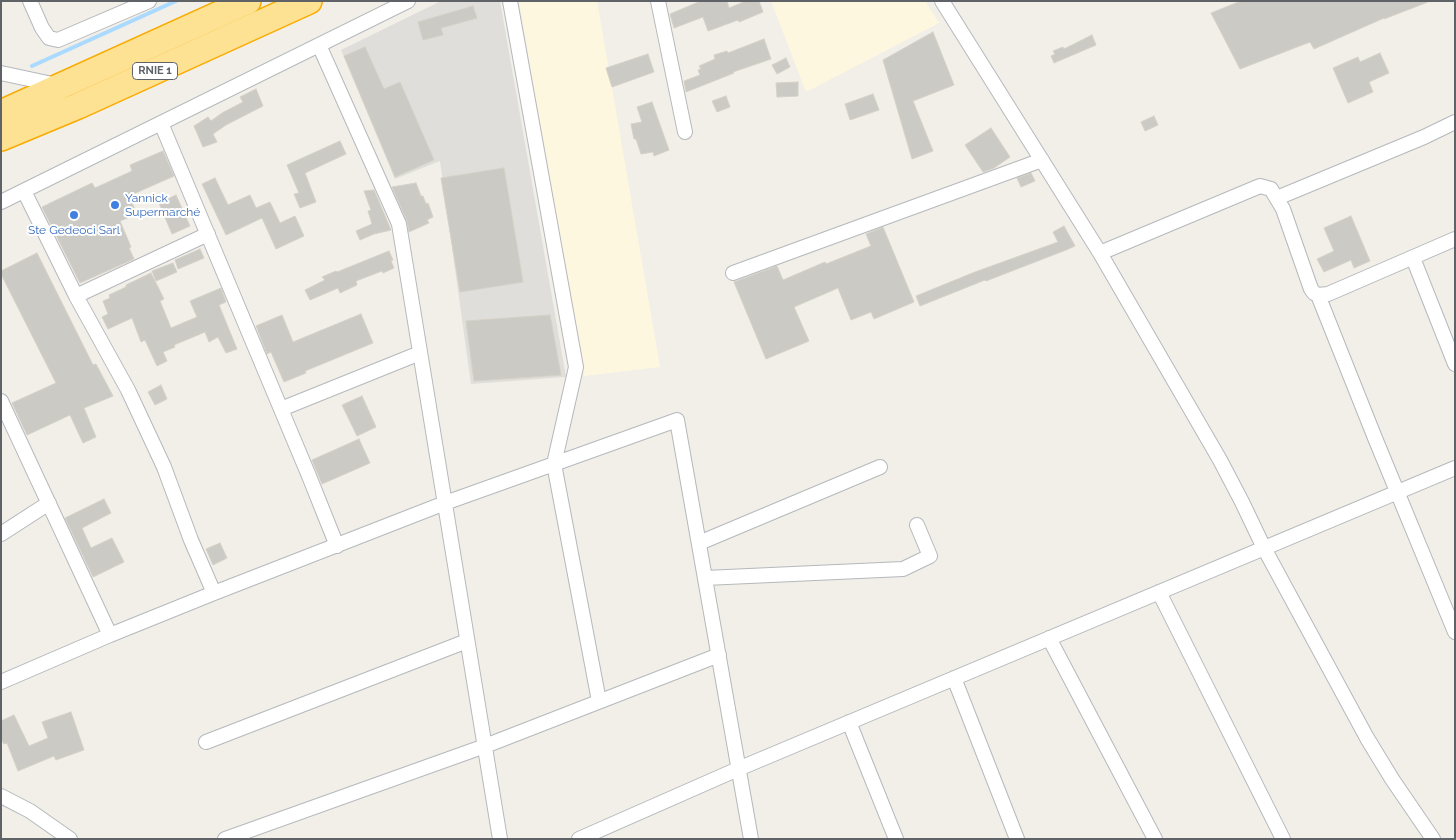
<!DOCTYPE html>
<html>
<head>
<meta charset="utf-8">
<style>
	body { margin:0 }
	#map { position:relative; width:1456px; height:840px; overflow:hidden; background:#f1efe8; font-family:Raleway,sans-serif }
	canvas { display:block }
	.frame { position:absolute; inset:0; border:2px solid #5f6368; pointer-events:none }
</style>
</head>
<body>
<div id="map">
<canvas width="1456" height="840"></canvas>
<div class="frame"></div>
</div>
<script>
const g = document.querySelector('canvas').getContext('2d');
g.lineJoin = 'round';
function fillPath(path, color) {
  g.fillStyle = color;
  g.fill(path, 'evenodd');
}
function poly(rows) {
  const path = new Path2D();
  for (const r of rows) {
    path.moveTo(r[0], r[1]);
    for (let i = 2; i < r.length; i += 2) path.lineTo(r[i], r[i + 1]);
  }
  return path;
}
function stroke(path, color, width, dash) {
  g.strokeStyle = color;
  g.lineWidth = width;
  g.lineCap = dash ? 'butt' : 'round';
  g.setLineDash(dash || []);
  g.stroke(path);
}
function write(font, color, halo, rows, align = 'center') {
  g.font = font + ' Raleway,sans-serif';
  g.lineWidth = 4;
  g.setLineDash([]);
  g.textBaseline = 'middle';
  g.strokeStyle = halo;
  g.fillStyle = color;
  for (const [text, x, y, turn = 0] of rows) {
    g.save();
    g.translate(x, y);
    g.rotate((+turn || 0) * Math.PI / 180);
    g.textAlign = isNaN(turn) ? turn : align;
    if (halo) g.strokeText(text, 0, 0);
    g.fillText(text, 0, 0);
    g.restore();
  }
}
const commercial = poly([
	[519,1,597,1,660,367,584,376],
	[771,1,925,1,939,23,806,92]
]);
const industrial = poly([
	[441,1,500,1,566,377,471,384,440,161,395,179,341,50]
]);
const stream = poly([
	[32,66,176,1]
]);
const building = poly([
	[701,1,727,1,729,8,746,1,759,1,763,12,739,22,738,20,708,31,703,17,674,28,670,14,701,1],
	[1241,1,1428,1,1428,2,1384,19,1384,18,1314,49,1310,42,1240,69,1211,13,1241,1],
	[473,6,477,18,441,28,443,35,423,40,418,22,473,6],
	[933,32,954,85,913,101,933,151,912,159,883,60,933,32],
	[1092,35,1096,45,1054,63,1051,56,1055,54,1053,51,1063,47,1064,49,1092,35],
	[764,39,771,59,733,72,734,73,686,92,684,81,700,75,698,70,701,69,699,66,715,59,714,55,727,51,728,53,764,39],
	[365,47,384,89,400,82,434,160,395,177,344,56,365,47],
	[1380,53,1389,73,1369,82,1373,92,1348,103,1333,68,1358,57,1360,62,1380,53],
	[648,54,654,72,612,87,606,68,648,54],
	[786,58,790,67,777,74,772,65,786,58],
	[798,82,798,96,777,97,776,83,798,82],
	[256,89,263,106,226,125,213,134,217,142,203,147,194,126,208,117,211,121,222,113,243,102,240,97,256,89],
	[873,94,879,110,850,120,845,104,873,94],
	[726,96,730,107,717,112,712,101,726,96],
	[652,102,669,150,654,156,653,152,641,154,636,139,634,139,631,124,642,122,637,107,652,102],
	[1154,116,1158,125,1145,131,1141,122,1154,116],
	[991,128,1010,157,994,168,983,172,965,145,991,128],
	[340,141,346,154,305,173,316,202,300,208,294,194,299,193,287,165,340,141],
	[163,151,174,176,129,196,137,214,120,221,131,247,129,248,134,259,80,283,42,207,92,183,95,188,132,171,130,165,163,151],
	[504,168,523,282,460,292,441,178,504,168],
	[1031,173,1035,181,1021,187,1017,178,1031,173],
	[215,178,228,205,250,195,256,208,270,202,280,223,295,216,304,236,276,249,262,218,226,235,202,184,215,178],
	[416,183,421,196,423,196,426,204,428,203,433,217,427,220,429,223,409,232,407,221,392,187,416,183],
	[374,190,391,230,374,234,360,240,356,231,372,224,368,211,371,210,364,191,374,190],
	[176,195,190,226,172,234,159,203,176,195],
	[1351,216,1370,261,1354,268,1351,260,1324,272,1317,259,1334,251,1324,228,1351,216],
	[1064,226,1075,246,1066,250,986,281,985,280,920,306,916,296,975,272,1058,242,1053,232,1064,226],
	[883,227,914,302,874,319,871,312,851,320,838,288,794,307,809,341,766,359,734,282,777,266,783,280,825,262,826,264,871,246,866,234,883,227],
	[200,249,204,258,178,269,175,260,200,249],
	[389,251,393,260,391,261,394,268,383,273,382,271,356,281,357,285,340,293,338,288,310,300,305,290,325,280,322,277,336,271,337,272,389,251],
	[37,253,93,365,96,364,113,396,84,408,96,437,83,443,70,415,27,435,12,403,56,383,1,274,1,271,37,253],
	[173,263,177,272,156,281,152,271,173,263],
	[151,273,164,299,160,301,171,328,197,317,190,301,221,288,226,302,219,305,237,349,226,353,218,337,209,342,205,332,174,345,175,347,163,352,167,361,157,366,145,340,141,342,132,318,108,329,102,317,108,314,103,301,110,298,109,295,126,287,126,285,151,273],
	[361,314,373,343,305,371,306,373,284,382,271,352,267,354,256,326,282,315,293,342,361,314],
	[550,315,561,375,474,381,466,321,550,315],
	[161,385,167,399,155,405,148,392,161,385],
	[362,396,376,427,357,436,342,405,362,396],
	[359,439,370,463,322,484,312,460,359,439],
	[104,499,111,513,82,528,91,548,112,538,124,562,93,577,65,518,104,499],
	[220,543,227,558,213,565,206,549,220,543],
	[71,712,84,750,56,760,54,756,18,771,7,743,4,744,1,739,1,721,14,715,29,746,48,738,42,722,71,712]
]);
const street = poly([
	[30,1,42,28,49,38,58,40,149,1],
	[510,1,576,367,554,464,599,701],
	[658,1,685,132],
	[942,1,1100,253,1220,460,1242,502,1264,548,1367,738,1392,779,1433,839],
	[319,45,399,224,500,839],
	[1,73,57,85],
	[161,123,309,476,337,546],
	[24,191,76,296,128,390,164,467,191,540,214,593],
	[1277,198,1424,137,1455,122],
	[1,202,408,1],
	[1100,253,1260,186,1271,189,1283,209,1311,289,1314,293,1318,295,1375,438,1455,632],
	[1413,258,1455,364],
	[733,273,1042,160],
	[1318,295,1328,294,1455,239],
	[76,296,208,234],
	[1,401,110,635],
	[281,409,420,353],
	[1,534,49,503],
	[699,543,880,467],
	[705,578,903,569,930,556,917,525],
	[1159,592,1283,839],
	[1049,638,1155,839],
	[954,678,1017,839],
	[1,682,110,635,214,593,445,503,677,420,751,839],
	[849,722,896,839],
	[206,742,467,641],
	[1,796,30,811,70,839],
	[225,839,485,746,719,655],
	[579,839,738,769,1455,468]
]);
const highway = poly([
	[1,113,248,1],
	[1,138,78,106,309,1]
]);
const markers = [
	[115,205,5,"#3f7fe0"],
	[74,215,5,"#3f7fe0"]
];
const shields = [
	[155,71,45]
];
const shieldNames = [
	["RNIE 1",155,71]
];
const shopNames = [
	["Yannick",125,198],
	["Supermarché",125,212],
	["Ste Gedeoci Sarl",74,230,"center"]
];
fillPath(commercial, '#fef7e0');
fillPath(industrial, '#e0deda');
stroke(stream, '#aadaff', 4);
fillPath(building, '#cccac5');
stroke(building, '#d6d1c6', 1);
stroke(street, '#b5b8bc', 16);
stroke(highway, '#f9ab00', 28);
stroke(street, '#fff', 14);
stroke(highway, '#fde293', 25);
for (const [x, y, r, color] of markers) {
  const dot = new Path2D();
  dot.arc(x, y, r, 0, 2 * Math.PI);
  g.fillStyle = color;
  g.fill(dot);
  stroke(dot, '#fff', 2);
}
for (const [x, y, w] of shields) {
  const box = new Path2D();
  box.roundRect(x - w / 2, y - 8.5, w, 17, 4);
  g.fillStyle = '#fff';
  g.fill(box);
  stroke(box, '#5f6368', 1);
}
write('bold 11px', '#5f6368', null, shieldNames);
write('12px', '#366cbe', '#fff', shopNames, 'left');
</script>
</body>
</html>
